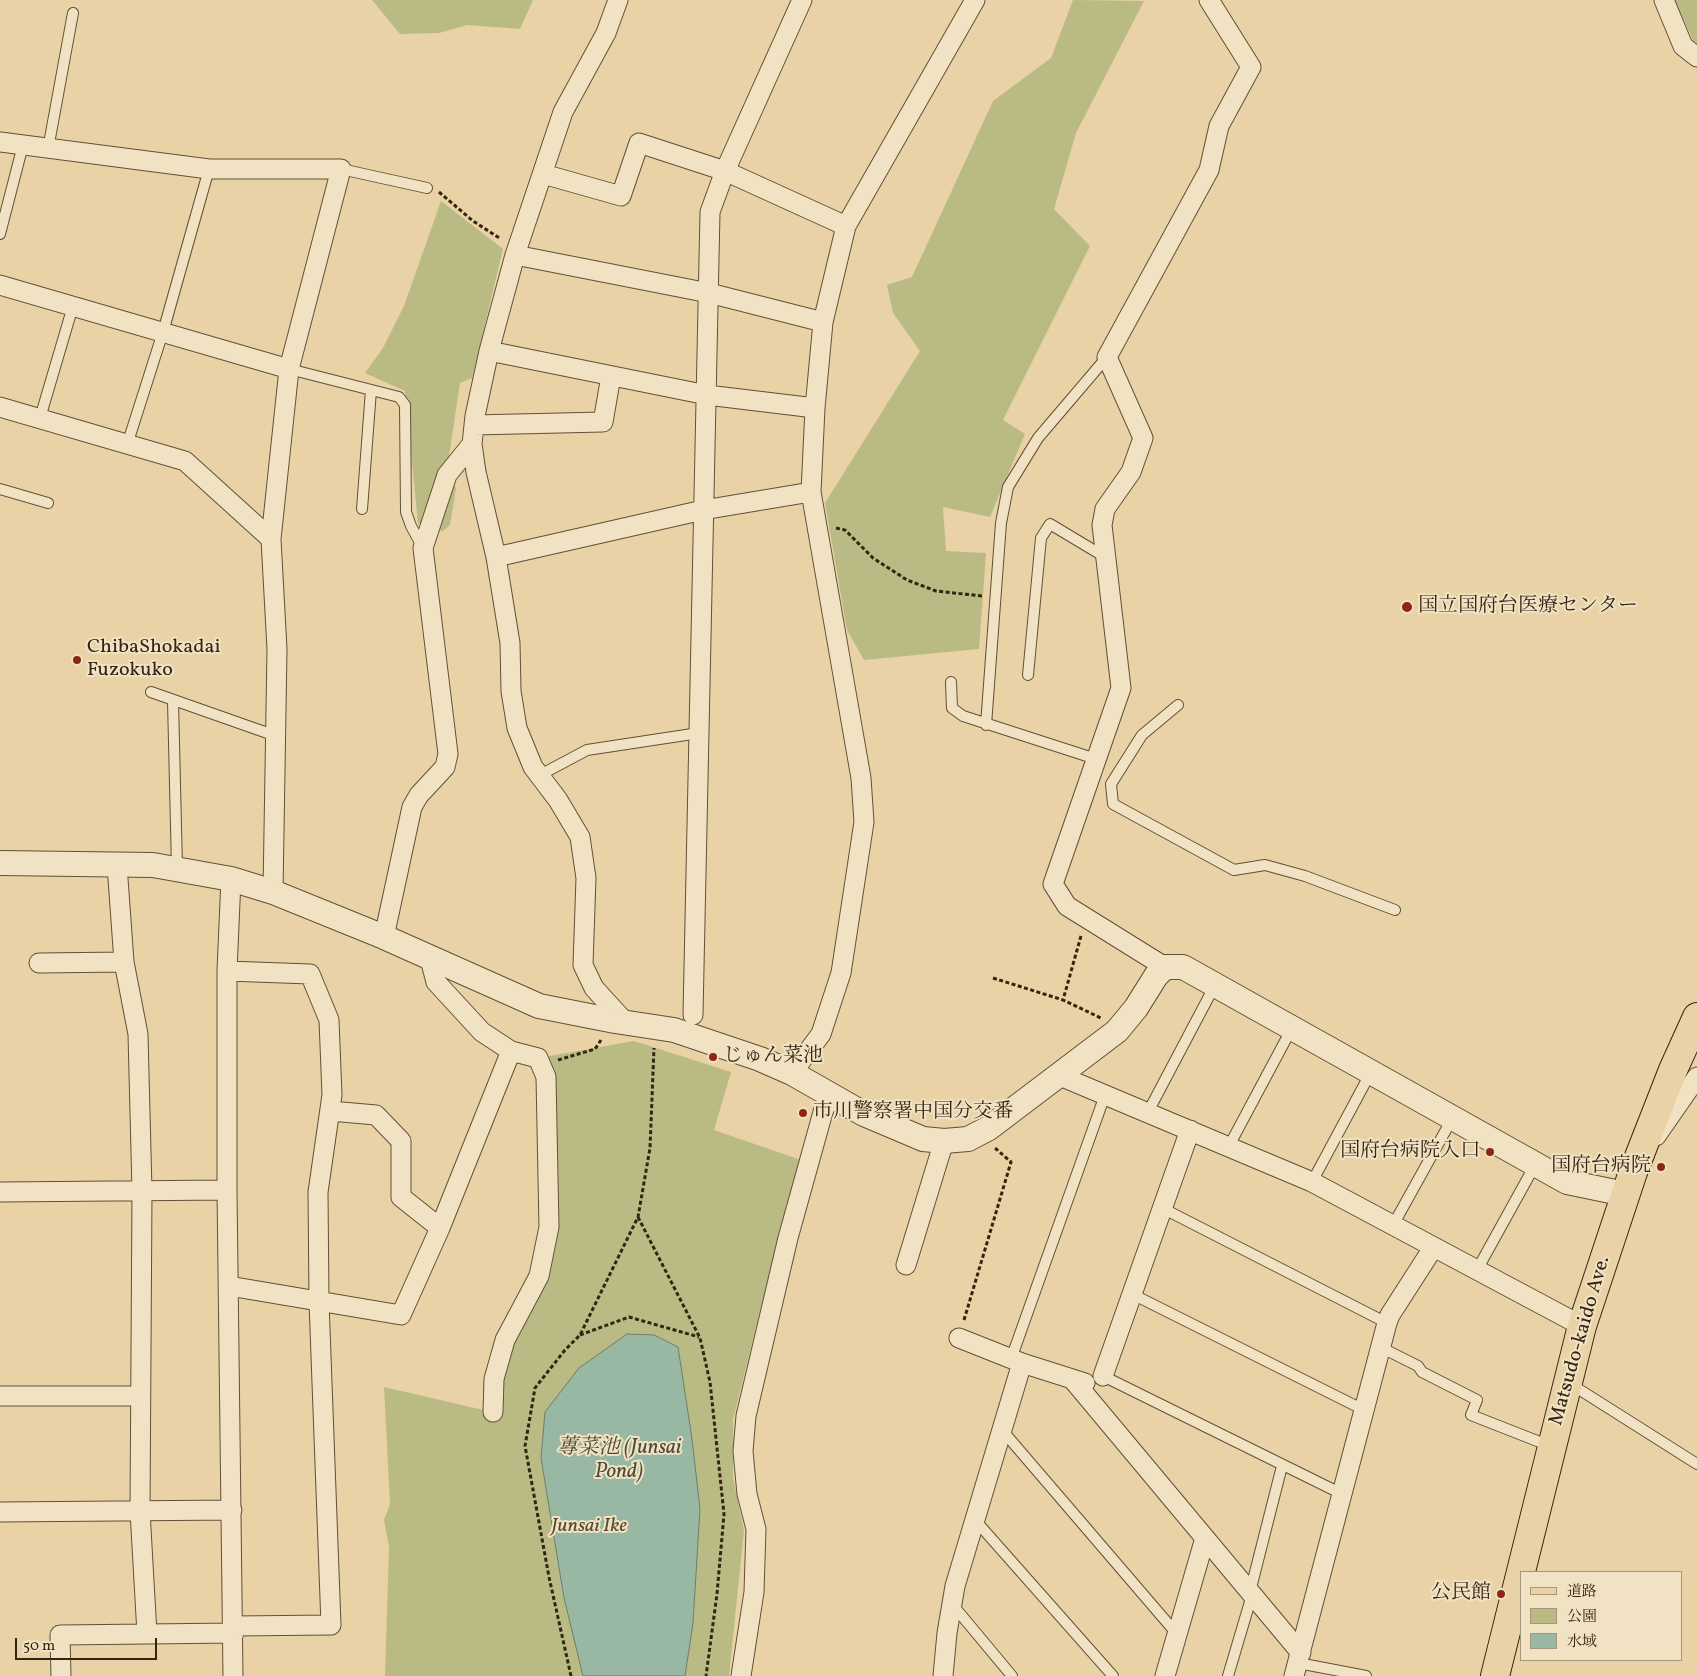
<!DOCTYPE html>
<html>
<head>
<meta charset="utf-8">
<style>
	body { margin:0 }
	#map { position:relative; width:1697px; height:1676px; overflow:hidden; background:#e9d2a5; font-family:Vollkorn,"Noto Serif JP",serif }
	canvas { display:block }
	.legend { position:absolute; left:1520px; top:1571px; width:162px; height:90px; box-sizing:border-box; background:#f1e2c4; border:1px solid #a5967d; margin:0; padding:6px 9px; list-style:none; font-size:15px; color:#342412 }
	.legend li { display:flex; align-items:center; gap:10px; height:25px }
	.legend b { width:25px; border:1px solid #a5967d }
	.scale { position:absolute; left:15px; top:1638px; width:142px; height:22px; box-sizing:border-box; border:2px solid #342412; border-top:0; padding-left:6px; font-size:15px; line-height:18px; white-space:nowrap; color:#342412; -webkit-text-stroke:4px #f1e2c4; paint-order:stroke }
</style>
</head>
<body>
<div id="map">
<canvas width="1697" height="1676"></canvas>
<ul class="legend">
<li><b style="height:6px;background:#e9d2a5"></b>道路</li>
<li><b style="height:14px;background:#babb84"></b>公園</li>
<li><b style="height:14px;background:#98b8a4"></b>水域</li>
</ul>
<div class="scale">50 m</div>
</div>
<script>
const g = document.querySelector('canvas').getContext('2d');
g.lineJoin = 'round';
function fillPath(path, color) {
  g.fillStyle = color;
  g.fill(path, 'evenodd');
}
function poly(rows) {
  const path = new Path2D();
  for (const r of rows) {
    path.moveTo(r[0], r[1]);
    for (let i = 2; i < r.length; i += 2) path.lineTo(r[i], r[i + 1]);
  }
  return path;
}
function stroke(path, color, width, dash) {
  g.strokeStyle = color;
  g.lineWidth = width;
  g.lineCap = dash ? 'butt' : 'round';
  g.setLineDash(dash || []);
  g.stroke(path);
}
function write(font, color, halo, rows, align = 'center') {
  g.font = font + ' Vollkorn,"Noto Serif JP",serif';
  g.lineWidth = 4;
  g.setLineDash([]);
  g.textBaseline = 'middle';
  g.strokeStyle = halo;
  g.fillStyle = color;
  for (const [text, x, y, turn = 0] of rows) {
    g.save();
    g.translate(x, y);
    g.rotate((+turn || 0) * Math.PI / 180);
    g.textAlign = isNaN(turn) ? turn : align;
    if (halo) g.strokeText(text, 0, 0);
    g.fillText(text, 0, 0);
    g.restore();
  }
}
const green = poly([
	[372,0,533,0,520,29,467,25,439,33,400,34],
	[1073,0,1144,1,1076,133,1054,209,1090,246,1003,420,1025,434,990,517,943,507,946,551,986,553,979,649,864,660,847,630,825,503,920,351,893,313,887,285,912,277,993,101,1051,58],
	[1675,0,1697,0,1697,43,1693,40],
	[441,201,503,249,472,378,460,383,448,463,456,488,450,525,443,531,418,523,405,391,365,373,383,348,404,306],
	[634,1041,731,1072,714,1130,801,1160,777,1242,733,1420,733,1477,744,1531,729,1676,385,1676,389,1547,384,1520,390,1504,384,1387,492,1412,494,1379,539,1276,546,1077,538,1058]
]);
const water = poly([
	[627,1334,654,1335,678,1347,692,1439,700,1509,693,1623,685,1676,583,1676,564,1598,541,1458,545,1412,579,1368,627,1334]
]);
const path = poly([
	[439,192,473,221,501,239],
	[836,528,845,530,873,558,907,580,936,591,982,596],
	[1081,936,1063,1000,1101,1018],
	[993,978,1063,1000],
	[558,1060,595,1049,601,1040],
	[638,1217,700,1338,710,1382,724,1514,717,1594,706,1676],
	[964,1320,1011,1162,995,1148],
	[580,1335,629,1317,699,1337],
	[571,1676,549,1577,525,1446,535,1388,565,1350,580,1335,638,1217,650,1148,654,1048]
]);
const service = poly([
	[48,149,73,13],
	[341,169,427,188],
	[0,234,23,145],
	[289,369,399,397,405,405,406,512,411,526,423,548],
	[40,418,73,306],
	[127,445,163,332,209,169],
	[0,489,48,503],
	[362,509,371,390],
	[1028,675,1041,538,1050,524,1105,557],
	[951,682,952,708,963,716,1096,759],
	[151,692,276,736],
	[173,701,177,868],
	[1178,705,1142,735,1111,784,1113,804,1234,870,1265,865,1305,876,1395,910],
	[986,725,1001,523,1008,487,1038,438,1107,357],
	[540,775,587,750,699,733],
	[1148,1112,1215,985],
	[1229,1146,1292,1028],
	[1312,1182,1371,1072],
	[1162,1208,1387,1323],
	[1392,1227,1452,1119],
	[1477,1270,1535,1165],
	[1132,1294,1366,1411],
	[1380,1347,1418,1366,1422,1372,1477,1400,1471,1415,1550,1446],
	[1011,1359,1105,1095],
	[1103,1376,1342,1494],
	[1569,1383,1697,1464],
	[1002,1430,1177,1634],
	[975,1520,1113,1676],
	[1250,1592,1282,1466],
	[952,1604,1012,1676],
	[1298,1663,1366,1676],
	[1228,1676,1252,1595]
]);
const minor = poly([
	[618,0,606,33,563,112,515,255,489,351,475,416,472,444,476,472,496,557,510,643,511,691,517,728,533,767,558,800,580,837,586,878,583,965,594,988,626,1023],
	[1664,0,1683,46,1697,57],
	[0,142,209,169,341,169,289,369,271,539],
	[543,174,621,196,639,143,725,171,846,226],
	[515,255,709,293,823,322],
	[0,285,289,369],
	[489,351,707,395,815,408],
	[0,407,185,461,271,539,277,649,273,892],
	[474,425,603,422,611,376],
	[496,557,703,510,811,492],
	[117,865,124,962],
	[231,879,227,971,227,1190,233,1676],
	[384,937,412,807,419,795,445,767,448,754,423,548,447,475,472,444],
	[430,959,436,982,482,1032,511,1051,538,1058,546,1077,549,1227,539,1276,505,1340,494,1379,493,1412],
	[39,963,124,962,138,1034,142,1191,140,1511,147,1634],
	[1165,967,1067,906,1053,884,1121,688,1102,525,1105,509,1131,472,1143,438,1107,357,1209,170,1219,126,1251,67,1209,0],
	[227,971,310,974,329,1020,332,1095,318,1192,319,1302,331,1625,234,1626],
	[693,1015,710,212,725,171,802,0],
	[792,1073,821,1034,841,973,864,822,861,778,811,492,815,408,823,322,846,226,975,0],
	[1060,1076,1312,1182,1582,1326],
	[330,1111,376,1115,401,1141,401,1197,440,1228],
	[1656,1136,1697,1077],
	[0,1192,227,1190],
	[906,1265,944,1141],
	[229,1286,401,1315,440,1228,511,1051],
	[959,1338,1022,1363,1085,1383],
	[1103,1376,1190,1130],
	[1073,1380,1301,1653],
	[0,1396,139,1396],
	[0,1512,232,1510],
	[61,1676,60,1635,234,1633],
	[741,1676,754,1592,756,1529,747,1494,743,1451,746,1416,788,1238,823,1112,830,1096],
	[943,1676,947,1633,955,1586,1022,1363],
	[1165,1676,1205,1538],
	[1294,1676,1387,1323,1390,1315,1433,1248]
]);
const tertiary = poly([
	[0,863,153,865,231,879,273,892,384,937,539,1006,615,1021,674,1030,760,1059,792,1073,864,1114,923,1139,944,1141,968,1139,989,1128,1117,1031,1136,1008,1156,976,1165,967,1183,967,1567,1182,1625,1194]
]);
const primary = poly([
	[1495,1676,1582,1326,1633,1172,1673,1070,1697,1017]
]);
const markers = [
	[1407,607,6,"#8f2418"],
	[77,660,5,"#8f2418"],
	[713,1057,5,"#8f2418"],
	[803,1113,5,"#8f2418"],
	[1490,1152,5,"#8f2418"],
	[1661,1167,5,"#8f2418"],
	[1501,1594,5,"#8f2418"]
];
const poiNames = [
	["国立国府台医療センター",1418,607],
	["ChibaShokadai",87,648],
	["Fuzokuko",87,671],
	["じゅん菜池",723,1057],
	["市川警察署中国分交番",813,1113],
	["国府台病院入口",1480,1152,"right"],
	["国府台病院",1651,1167,"right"],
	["公民館",1491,1594,"right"]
];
const streetNames = [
	["Matsudo-kaido Ave.",1581,1341,-74]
];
const parkNames = [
	["Junsai Ike",589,1527]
];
const waterNames = [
	["蓴菜池 (Junsai",619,1449],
	["Pond)",619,1473]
];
fillPath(green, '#babb84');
fillPath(water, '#98b8a4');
stroke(water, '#707d6a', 1);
stroke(service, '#615037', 12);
stroke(minor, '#615037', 21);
stroke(tertiary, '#615037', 26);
stroke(primary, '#342412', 30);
stroke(path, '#342412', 3, [4, 2.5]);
stroke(service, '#f1e2c4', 10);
stroke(minor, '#f1e2c4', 19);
stroke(tertiary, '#f1e2c4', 24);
stroke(primary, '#e9d2a5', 28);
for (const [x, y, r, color] of markers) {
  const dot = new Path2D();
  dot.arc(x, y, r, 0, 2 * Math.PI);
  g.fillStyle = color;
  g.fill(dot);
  stroke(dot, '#f1e2c4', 2);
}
write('20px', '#342412', '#f1e2c4', poiNames, 'left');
write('20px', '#342412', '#f1e2c4', streetNames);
write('italic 20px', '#564a2e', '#f1e2c4', parkNames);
write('italic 21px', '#4d4936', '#f1e2c4', waterNames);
</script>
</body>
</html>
